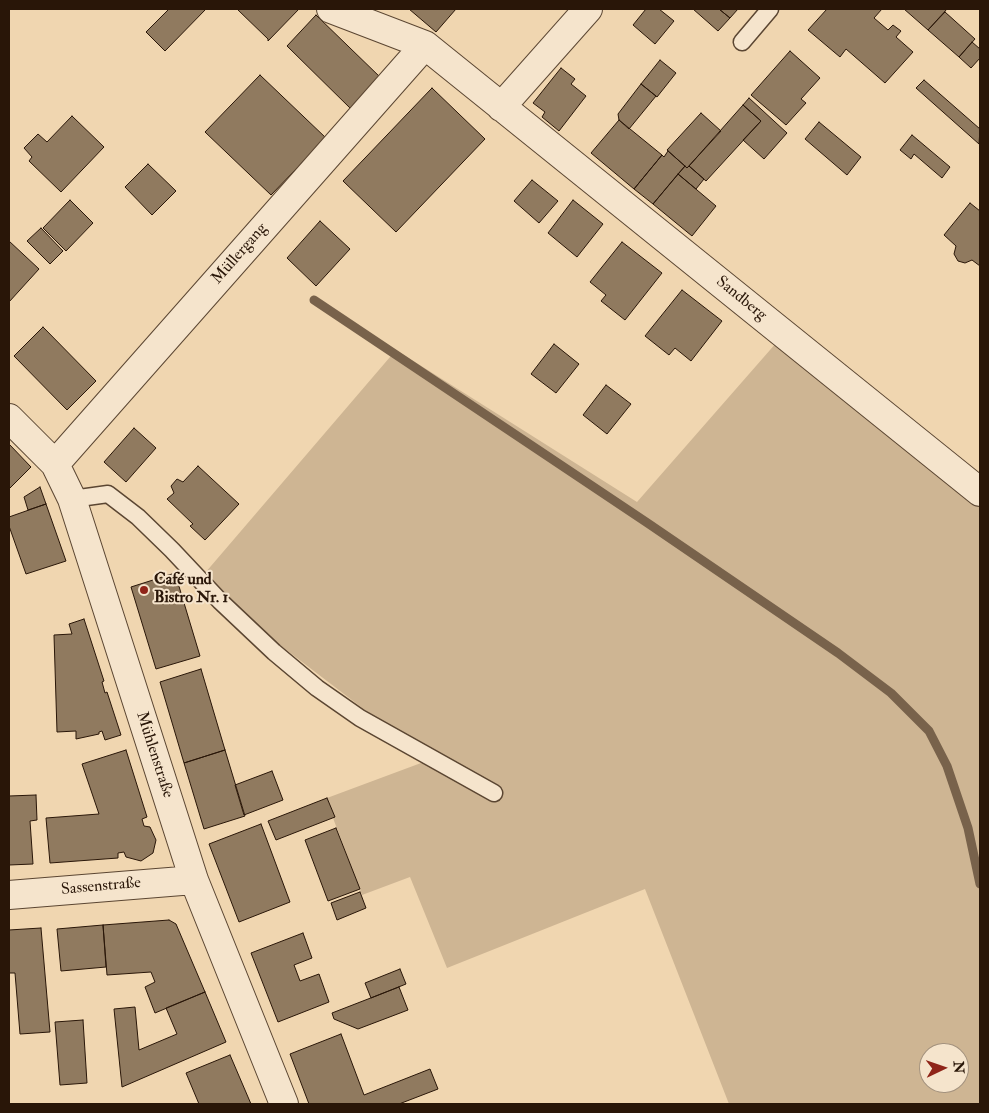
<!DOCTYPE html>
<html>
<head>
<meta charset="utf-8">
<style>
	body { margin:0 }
	#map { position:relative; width:989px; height:1113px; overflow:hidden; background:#f0d6b0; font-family:"IM FELL Double Pica",serif }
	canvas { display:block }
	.frame { position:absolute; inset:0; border:10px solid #291608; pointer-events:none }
	.north { position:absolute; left:919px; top:1043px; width:50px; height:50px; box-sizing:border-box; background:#f5e4cc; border:1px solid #a3927e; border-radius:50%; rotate:87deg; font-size:14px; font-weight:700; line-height:20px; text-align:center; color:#291608 }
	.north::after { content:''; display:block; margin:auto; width:18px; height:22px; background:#8f2418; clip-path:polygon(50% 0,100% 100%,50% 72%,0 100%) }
</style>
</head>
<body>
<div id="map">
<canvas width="989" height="1113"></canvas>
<div class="frame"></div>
<div class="north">N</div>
</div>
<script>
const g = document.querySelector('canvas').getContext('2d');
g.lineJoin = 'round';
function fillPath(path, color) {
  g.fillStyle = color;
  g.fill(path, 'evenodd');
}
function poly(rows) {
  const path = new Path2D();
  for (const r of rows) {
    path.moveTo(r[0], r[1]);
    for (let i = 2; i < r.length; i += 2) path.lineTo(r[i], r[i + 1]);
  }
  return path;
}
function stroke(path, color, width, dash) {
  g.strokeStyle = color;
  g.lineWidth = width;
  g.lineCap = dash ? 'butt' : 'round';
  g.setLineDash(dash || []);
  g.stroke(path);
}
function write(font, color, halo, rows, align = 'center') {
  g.font = font + ' "IM FELL Double Pica",serif';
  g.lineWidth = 4;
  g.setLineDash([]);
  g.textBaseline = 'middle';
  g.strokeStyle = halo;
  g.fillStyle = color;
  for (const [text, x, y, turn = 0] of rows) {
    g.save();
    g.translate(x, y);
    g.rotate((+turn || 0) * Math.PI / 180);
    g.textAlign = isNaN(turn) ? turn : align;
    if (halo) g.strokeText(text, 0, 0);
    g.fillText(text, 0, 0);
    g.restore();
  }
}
const green = poly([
	[777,342,980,502,980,1104,729,1104,645,889,447,968,410,877,362,895,333,818,334,817,327,798,421,763,423,747,378,720,276,642,232,603,205,573,396,350,637,502],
	[929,1053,959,1053,959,1083,929,1083]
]);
const stream = poly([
	[314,300,649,524,838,653,891,693,929,731,947,766,968,828,980,884]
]);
const building = poly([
	[169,9,206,9,165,51,146,32,169,9],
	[237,9,299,9,268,41,268,39,237,9],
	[409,9,456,9,436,32,409,9],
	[646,9,659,9,674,21,655,44,633,25,646,9],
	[693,9,719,9,730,18,718,31,693,9],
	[719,9,738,9,730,18,719,9],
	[827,9,882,9,874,18,888,30,893,25,901,31,896,37,913,52,885,83,846,49,840,57,808,30,827,9],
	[904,9,947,9,928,30,904,9],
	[945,12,975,39,959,57,928,30,945,12],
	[316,15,381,78,351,109,287,46,316,15],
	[972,42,980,49,980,58,971,68,959,57,972,42],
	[790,51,820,78,801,99,806,103,786,125,751,95,790,51],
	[660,60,676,73,657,97,641,84,660,60],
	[561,68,575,79,571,84,586,96,559,131,542,117,545,112,533,103,561,68],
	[260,75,326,138,271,195,205,132,260,75],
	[924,80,980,129,979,144,916,88,924,80],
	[641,84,656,96,629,129,619,120,618,114,641,84],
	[432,88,485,139,396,232,343,181,432,88],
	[749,98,787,133,764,159,743,140,761,121,743,105,749,98],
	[743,105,761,121,706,181,689,166,743,105],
	[701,113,721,131,687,168,667,150,701,113],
	[72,116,104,147,61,192,29,161,32,157,24,148,38,134,47,142,72,116],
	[619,120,662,155,634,189,591,153,619,120],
	[819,122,861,157,847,175,805,139,819,122],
	[912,135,950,167,942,178,914,154,911,159,900,150,912,135],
	[668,151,685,166,653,204,634,189,662,155,664,157,668,151],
	[148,164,176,191,152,215,125,187,148,164],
	[685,166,687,168,689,166,704,179,696,189,678,174,685,166],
	[678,174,716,206,692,236,653,204,678,174],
	[532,180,558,201,539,223,514,201,532,180],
	[70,200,93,223,66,251,43,228,70,200],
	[573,200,603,224,577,257,548,233,573,200],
	[970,203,980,211,980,266,972,260,965,263,958,261,954,254,956,246,944,235,970,203],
	[320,221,350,249,316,286,287,258,320,221],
	[41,228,63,251,50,264,27,241,41,228],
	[9,241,39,269,9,302,9,241],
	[622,242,662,273,625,320,601,301,606,295,590,282,622,242],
	[682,290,722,321,691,361,675,348,669,355,645,336,682,290],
	[43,327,96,381,67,410,14,356,43,327],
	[554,344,579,364,556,393,531,374,554,344],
	[606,385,631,404,607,434,583,415,606,385],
	[134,428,156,448,126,482,104,462,134,428],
	[9,444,31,467,9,489,9,444],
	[198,466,239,504,205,540,190,526,193,524,167,499,174,493,171,486,177,479,183,482,198,466],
	[40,487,46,504,28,510,24,497,40,487],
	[46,504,66,561,26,574,9,526,9,517,46,504],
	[175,573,200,656,156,669,131,587,175,573],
	[84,619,104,681,102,682,105,693,107,692,121,735,105,740,102,731,99,732,99,734,76,739,76,731,57,732,54,635,72,634,69,624,84,619],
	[201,669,225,750,184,763,160,682,201,669],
	[126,750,147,817,142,819,144,826,150,827,156,840,153,853,141,861,126,857,124,852,118,853,118,858,50,863,46,818,99,814,82,764,126,750],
	[225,750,245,816,204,829,184,763,225,750],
	[272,771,283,800,244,815,235,785,272,771],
	[36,795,37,820,30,821,33,864,9,865,9,796,36,795],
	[327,798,335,817,276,840,268,821,327,798],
	[261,824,290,902,239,922,209,844,261,824],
	[336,828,360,889,328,901,305,840,336,828],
	[360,892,366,908,337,920,331,903,360,892],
	[169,920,176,924,205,992,155,1013,145,987,155,982,151,972,107,975,103,925,169,920],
	[103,925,106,967,61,971,57,929,103,925],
	[41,928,50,1032,20,1034,15,973,9,973,9,930,41,928],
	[303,933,312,958,294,965,300,981,319,974,329,1002,278,1022,251,953,303,933],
	[400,969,406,984,371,998,365,983,400,969],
	[399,987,408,1010,358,1029,334,1019,332,1013,399,987],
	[205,992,226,1042,122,1087,114,1009,135,1007,139,1050,177,1034,166,1008,205,992],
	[83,1020,87,1083,60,1085,55,1022,83,1020],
	[341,1034,364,1095,430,1069,438,1089,399,1104,309,1104,290,1054,341,1034],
	[230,1055,251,1104,199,1104,186,1073,230,1055]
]);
const lane = poly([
	[742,42,770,9],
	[72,499,108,494,138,517,172,550,220,601,274,652,317,688,360,718,494,793]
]);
const street = poly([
	[331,9,425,45,980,492],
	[501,107,588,9],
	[9,418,55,464,72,499,194,880,284,1104],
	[55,464,425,45],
	[9,895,194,880]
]);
const markers = [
	[144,590,5,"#8f2418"]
];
const streetNames = [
	["Müllergang",240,254,-49],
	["Sandberg",741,299,39],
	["Mühlenstraße",154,755,72],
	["Sassenstraße",101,887,-5]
];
const poiNames = [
	["Café und",154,581],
	["Bistro Nr. 1",154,599]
];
fillPath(green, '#ceb593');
stroke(stream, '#78624b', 9);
fillPath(building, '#907a5f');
stroke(building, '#291608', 1);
stroke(lane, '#5b4632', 19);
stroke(street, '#5b4632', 30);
stroke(lane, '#f5e4cc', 16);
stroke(street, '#f5e4cc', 28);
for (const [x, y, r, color] of markers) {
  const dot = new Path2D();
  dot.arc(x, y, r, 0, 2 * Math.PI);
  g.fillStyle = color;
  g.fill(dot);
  stroke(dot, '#f5e4cc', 2);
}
write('16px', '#291608', '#f5e4cc', streetNames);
write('bold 16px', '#291608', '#f5e4cc', poiNames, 'left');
</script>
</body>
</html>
